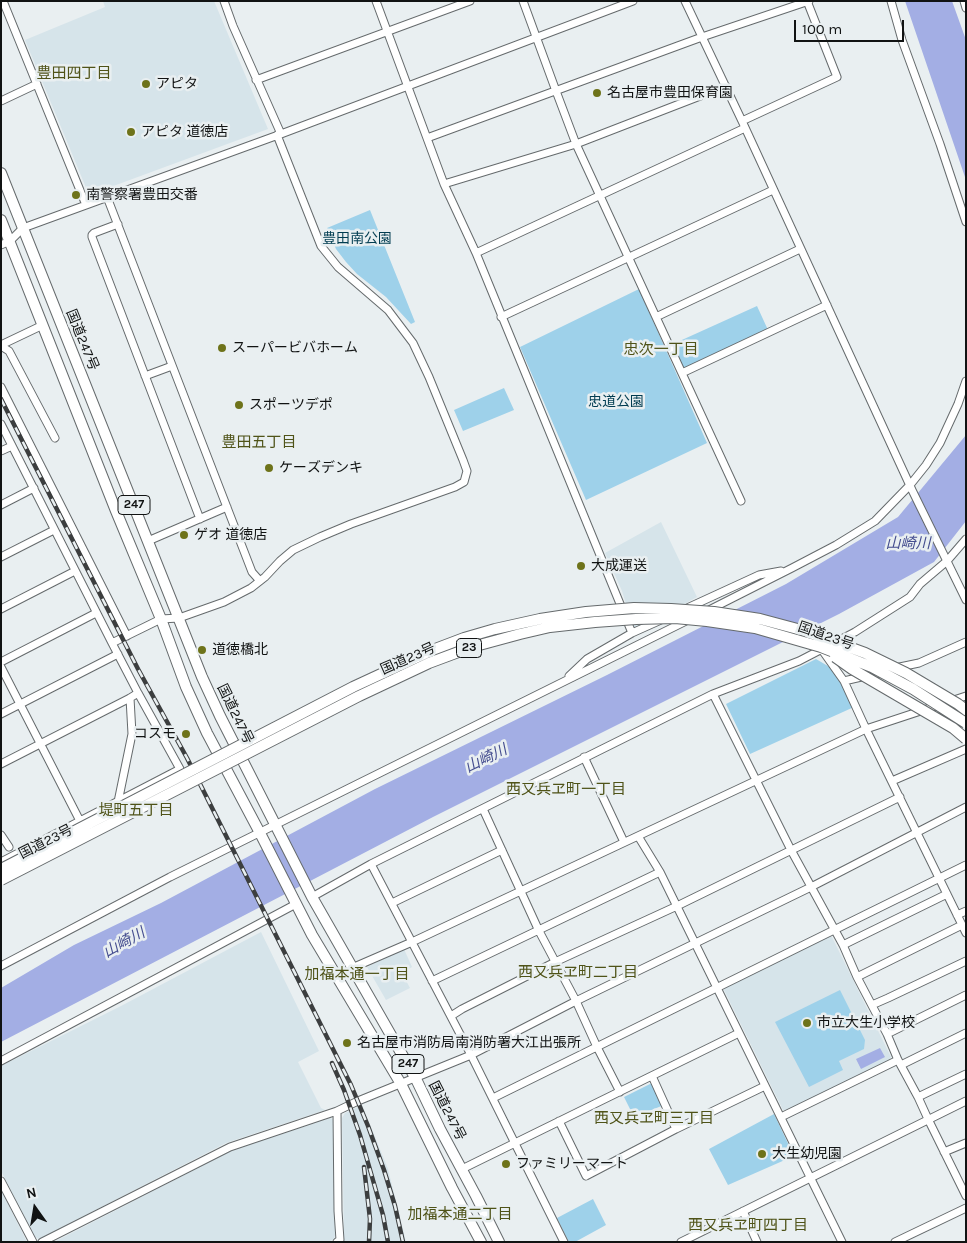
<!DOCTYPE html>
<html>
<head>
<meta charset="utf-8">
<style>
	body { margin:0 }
	#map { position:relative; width:967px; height:1243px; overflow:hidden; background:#e9eff1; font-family:Karla,sans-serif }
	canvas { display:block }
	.frame { position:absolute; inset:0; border:2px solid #111313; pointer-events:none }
	.north { position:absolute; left:10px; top:1183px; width:50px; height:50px; -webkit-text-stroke:4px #e9eff1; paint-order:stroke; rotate:347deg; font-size:14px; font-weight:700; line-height:20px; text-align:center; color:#111313 }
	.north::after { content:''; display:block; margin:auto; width:18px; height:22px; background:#111313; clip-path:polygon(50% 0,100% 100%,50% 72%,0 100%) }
	.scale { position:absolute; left:794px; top:20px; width:110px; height:22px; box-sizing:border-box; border:2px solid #111313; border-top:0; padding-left:6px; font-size:15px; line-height:18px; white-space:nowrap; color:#111313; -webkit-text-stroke:4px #e9eff1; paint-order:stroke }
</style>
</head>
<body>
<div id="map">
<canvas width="967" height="1243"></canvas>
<div class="frame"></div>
<div class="north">N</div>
<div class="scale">100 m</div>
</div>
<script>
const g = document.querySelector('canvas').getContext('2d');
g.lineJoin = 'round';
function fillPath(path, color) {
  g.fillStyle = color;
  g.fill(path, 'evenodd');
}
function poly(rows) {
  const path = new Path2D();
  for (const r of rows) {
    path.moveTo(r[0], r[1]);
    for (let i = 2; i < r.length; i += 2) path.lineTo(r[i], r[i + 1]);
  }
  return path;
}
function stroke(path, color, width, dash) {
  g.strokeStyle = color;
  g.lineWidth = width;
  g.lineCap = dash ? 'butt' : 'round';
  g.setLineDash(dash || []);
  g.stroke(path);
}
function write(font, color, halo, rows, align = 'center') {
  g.font = font + ' Karla,"Noto Sans JP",sans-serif';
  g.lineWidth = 5;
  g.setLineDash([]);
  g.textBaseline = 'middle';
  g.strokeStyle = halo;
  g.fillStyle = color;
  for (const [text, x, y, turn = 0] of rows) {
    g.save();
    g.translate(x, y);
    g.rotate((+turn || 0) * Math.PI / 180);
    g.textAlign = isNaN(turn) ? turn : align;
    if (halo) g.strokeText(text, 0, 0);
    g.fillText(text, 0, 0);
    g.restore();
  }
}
const built = poly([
	[103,1,214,1,268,129,89,195,25,40,105,7],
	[661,522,697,597,637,630,633,627,622,591,605,553],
	[261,932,319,1051,298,1062,321,1108,325,1110,226,1143,39,1239,35,1237,1,1171,1,1066,121,1006],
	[829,936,832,937,891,1057,890,1060,787,1110,783,1110,724,990,725,987],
	[404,949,412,967,402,973,410,988,386,1000,367,967],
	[362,1105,388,1169,406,1242,344,1242,342,1118,345,1113],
	[330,1118,333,1119,335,1235,334,1239,328,1242,54,1242,231,1151],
	[1,1190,27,1242,1,1242]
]);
const green = poly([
	[370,210,415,322,411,324,386,297,357,274,346,262,336,249,327,228],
	[639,289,707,443,586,500,520,347],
	[757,306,768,330,684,369,673,344],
	[504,388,514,410,463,431,454,410],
	[816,659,833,669,843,682,854,707,750,754,726,704],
	[840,990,865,1040,864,1049,839,1061,843,1070,809,1087,775,1022],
	[654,1082,664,1105,634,1117,624,1097],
	[774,1114,794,1156,728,1185,709,1149],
	[593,1199,606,1225,575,1242,569,1242,557,1218]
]);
const water = poly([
	[905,1,952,1,966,40,966,180],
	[966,435,966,521,934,562,839,614,433,817,1,1042,1,988,74,945,161,903,375,789,607,675,786,584,898,517],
	[880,1048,885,1057,861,1069,856,1059]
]);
const minor = poly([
	[3,1,86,205],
	[224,1,233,26,281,134],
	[376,1,444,184,476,253,632,633],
	[523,1,556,91,576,144,741,501],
	[685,1,742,121,912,490,966,600],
	[891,1,902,40,940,144,966,222],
	[964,1,966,8],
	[256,80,470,1],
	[1,101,37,84],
	[742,121,837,77,807,1],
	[427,138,702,37,809,1],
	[444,184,576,144,726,86],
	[107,197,252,572,260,581],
	[118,224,94,233,92,235,92,237,200,519],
	[1,245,10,241,23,228,281,134,633,1],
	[476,253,745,128],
	[501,317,773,190],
	[656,317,800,249],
	[1,345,43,325],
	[1,346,9,351,55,438],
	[682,373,827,305],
	[145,376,172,366],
	[1,387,127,636],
	[1,424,112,643,138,693,130,698,1,764],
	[1,451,12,446],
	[1,505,34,488],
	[148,541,227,507],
	[1,557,54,530],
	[1,609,75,571],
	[685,609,759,575,781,571],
	[707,611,792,568,836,545,875,521,910,485,926,465,940,443,958,404,966,381],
	[112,643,161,619,179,618,224,602,251,588,265,577,280,561,293,550,320,537,351,524,455,487,464,482,467,471,463,460,429,377,413,343,388,310,338,267,321,246,277,135],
	[822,650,844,681,866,729,966,933],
	[1,662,96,613],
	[1,667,80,821],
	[895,668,919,663,966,642],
	[569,676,587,659,632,633,661,620],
	[844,681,883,672],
	[713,694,791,850,843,945,857,977,887,1034,898,1060,918,1097,928,1119,966,1196],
	[1,714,118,654],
	[584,757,624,842],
	[892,781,966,749],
	[118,802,132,734,130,698],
	[483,809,539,931,576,1001,597,1047,620,1092],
	[1,835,9,847],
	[638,836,660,872,842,1242],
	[1,862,180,769,138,693],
	[371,864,471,1055,564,1242],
	[312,897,371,864,713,694,799,661,855,632,910,597,920,584,947,561,966,539],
	[392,903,502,850],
	[957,915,966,911],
	[843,945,947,894],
	[1,966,170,877,688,620],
	[352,968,412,942,866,729,966,696],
	[857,977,962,925],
	[432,981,660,872],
	[872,1005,888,998,966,961],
	[451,1016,462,1009,555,962,677,906,900,797],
	[887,1034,966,995],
	[1,1061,296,904],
	[901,1065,966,1033],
	[652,1076,676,1129],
	[918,1097,966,1074],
	[493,1098,966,865],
	[781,1117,898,1060],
	[559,1121,586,1176,676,1129,765,1086],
	[944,1152,966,1143],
	[462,1169,739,1033],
	[1,1181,33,1242],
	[743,1211,757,1242],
	[42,1242,230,1147,337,1111],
	[337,1242,340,1240,338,1211,337,1111,358,1101,471,1055,576,1001,811,887,966,807],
	[681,1242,966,1101],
	[895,1242,966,1208]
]);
const highway = poly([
	[1,173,202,677,220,716,312,897,416,1079,440,1129,476,1196,499,1242],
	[1,220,116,511,161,619,186,687,207,733,260,833,312,935,401,1084,452,1188,481,1242]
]);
const rail = poly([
	[1,399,138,669,187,758,351,1085,368,1126,384,1170,395,1206,403,1242],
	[332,1063,344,1090,360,1135,383,1215,388,1242],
	[364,1167,370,1219,369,1242]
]);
const highwayBridge = poly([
	[835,657,852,669,953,728,966,739],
	[1,869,353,687,435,649,464,638,495,629,540,619,586,612,634,608,671,609,714,612,760,619,805,631,865,653,906,673,958,704,966,710],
	[1,880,359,696,429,663,472,647,520,634,550,627,595,622,636,619,675,618,707,621,755,628,821,647,872,667,913,689,966,723]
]);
const markers = [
	[146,84,5,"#6e731a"],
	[597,93,5,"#6e731a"],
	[131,132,5,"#6e731a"],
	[76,195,5,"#6e731a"],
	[222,348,5,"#6e731a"],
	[239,405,5,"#6e731a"],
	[269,468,5,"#6e731a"],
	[184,535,5,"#6e731a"],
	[581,566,5,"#6e731a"],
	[202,650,5,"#6e731a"],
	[186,734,5,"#6e731a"],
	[807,1023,5,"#6e731a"],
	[347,1043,5,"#6e731a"],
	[762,1154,5,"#6e731a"],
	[506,1164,5,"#6e731a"]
];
const shields = [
	[134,505,32],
	[469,648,25],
	[408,1064,32]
];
const shieldNames = [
	["247",134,505],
	["23",469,648],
	["247",408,1064]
];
const poiNames = [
	["アピタ",156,84],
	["名古屋市豊田保育園",607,93],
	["アピタ 道徳店",141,132],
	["南警察署豊田交番",86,195],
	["スーパービバホーム",232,348],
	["スポーツデポ",249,405],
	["ケーズデンキ",279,468],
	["ゲオ 道徳店",194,535],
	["大成運送",591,566],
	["道徳橋北",212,650],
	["コスモ",176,734,"right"],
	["市立大生小学校",817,1023],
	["名古屋市消防局南消防署大江出張所",357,1043],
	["大生幼児園",772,1154],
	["ファミリーマート",516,1164]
];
const parkNames = [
	["豊田南公園",357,239],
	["忠道公園",616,402]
];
const streetNames = [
	["国道247号",82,340,68],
	["国道23号",826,636,19],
	["国道23号",408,659,-24],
	["国道247号",235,714,64],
	["国道23号",46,842,-27],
	["国道247号",447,1111,63]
];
const neighbourhoodNames = [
	["豊田四丁目",74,74],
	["忠次一丁目",661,350],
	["豊田五丁目",259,443],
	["西又兵ヱ町一丁目",566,790],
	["堤町五丁目",136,811],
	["西又兵ヱ町二丁目",578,973],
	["加福本通一丁目",357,975],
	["西又兵ヱ町三丁目",654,1119],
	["加福本通二丁目",460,1215],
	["西又兵ヱ町四丁目",748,1226]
];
const waterNames = [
	["山崎川",908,544],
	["山崎川",486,759,-26],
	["山崎川",124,943,-29]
];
fillPath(built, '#d6e4ea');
fillPath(green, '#9ed1ea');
fillPath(water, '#a3aee4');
stroke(minor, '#656a6c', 9);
stroke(highway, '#656a6c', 12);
stroke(minor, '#fff', 7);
stroke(highway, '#fff', 10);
stroke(rail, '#3c3e3f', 4.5);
stroke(rail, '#e9eff1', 2.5, [8]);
stroke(highwayBridge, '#656a6c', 12, []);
stroke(highwayBridge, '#fff', 10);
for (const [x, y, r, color] of markers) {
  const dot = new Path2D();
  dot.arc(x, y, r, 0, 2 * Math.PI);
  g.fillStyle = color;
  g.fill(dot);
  stroke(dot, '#e9eff1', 2);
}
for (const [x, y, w] of shields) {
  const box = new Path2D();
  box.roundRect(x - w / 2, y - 9.5, w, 19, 4);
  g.fillStyle = '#e9eff1';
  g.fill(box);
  stroke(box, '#111313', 1);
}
write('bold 12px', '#111313', null, shieldNames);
write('14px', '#111313', '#e9eff1', poiNames, 'left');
write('14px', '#013c51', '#e9eff1', parkNames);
write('14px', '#111313', '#e9eff1', streetNames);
write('15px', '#4f5318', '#e9eff1', neighbourhoodNames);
write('italic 15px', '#444d8f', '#e9eff1', waterNames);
</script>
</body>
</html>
